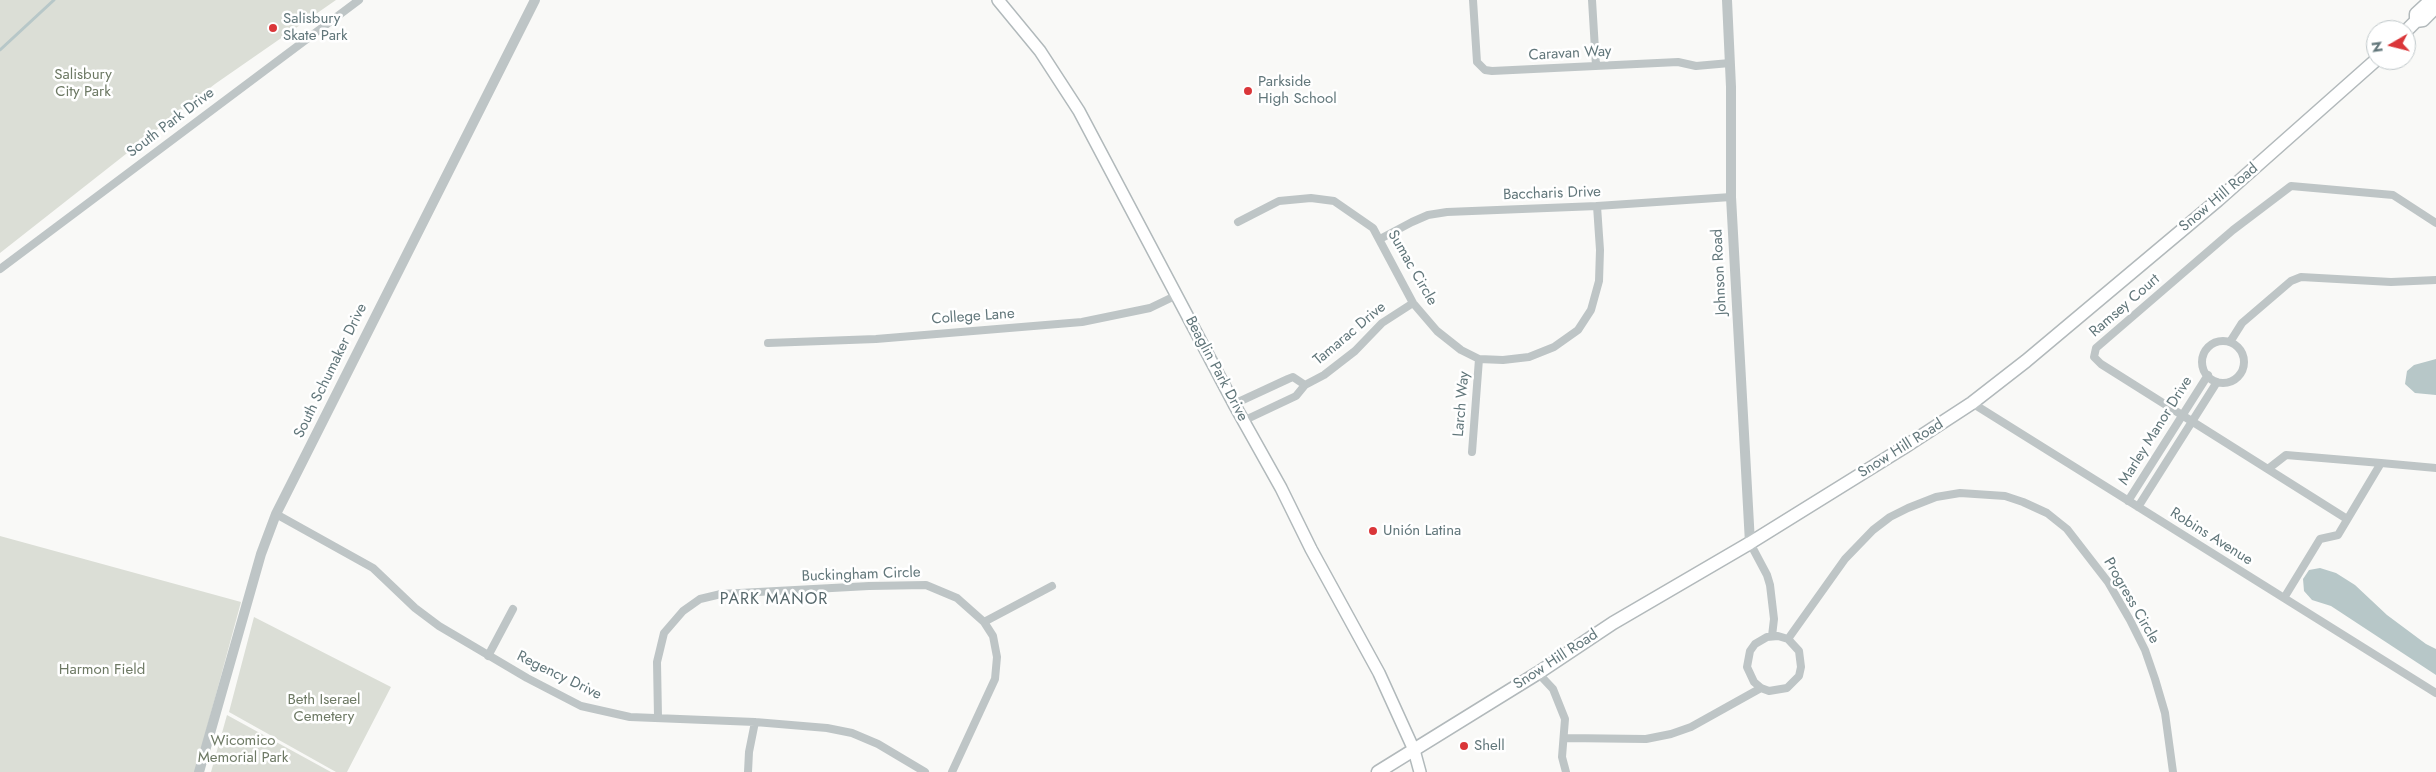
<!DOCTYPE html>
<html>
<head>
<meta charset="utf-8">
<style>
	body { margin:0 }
	#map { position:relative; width:2436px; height:772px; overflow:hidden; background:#f9f9f7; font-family:Jost,sans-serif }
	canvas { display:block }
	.north { position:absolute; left:2366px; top:20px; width:50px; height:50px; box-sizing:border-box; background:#fff; border:1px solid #c0c8ca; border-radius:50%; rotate:262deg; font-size:14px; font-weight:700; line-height:20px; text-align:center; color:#61767a }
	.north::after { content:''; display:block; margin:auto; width:18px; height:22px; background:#da3639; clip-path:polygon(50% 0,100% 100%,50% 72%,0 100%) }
</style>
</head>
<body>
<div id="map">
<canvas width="2436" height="772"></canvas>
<div class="north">N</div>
</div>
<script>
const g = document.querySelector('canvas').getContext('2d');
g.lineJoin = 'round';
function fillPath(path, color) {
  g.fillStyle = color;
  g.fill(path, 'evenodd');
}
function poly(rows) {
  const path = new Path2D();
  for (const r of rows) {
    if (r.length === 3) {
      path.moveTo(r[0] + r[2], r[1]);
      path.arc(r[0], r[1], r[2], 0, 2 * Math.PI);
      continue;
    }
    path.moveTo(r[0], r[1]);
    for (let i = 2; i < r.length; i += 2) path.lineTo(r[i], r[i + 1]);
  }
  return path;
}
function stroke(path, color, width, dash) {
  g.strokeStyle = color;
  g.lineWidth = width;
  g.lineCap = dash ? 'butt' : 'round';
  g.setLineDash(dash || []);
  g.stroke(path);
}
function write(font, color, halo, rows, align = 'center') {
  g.font = font + ' Jost,sans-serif';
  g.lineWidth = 5;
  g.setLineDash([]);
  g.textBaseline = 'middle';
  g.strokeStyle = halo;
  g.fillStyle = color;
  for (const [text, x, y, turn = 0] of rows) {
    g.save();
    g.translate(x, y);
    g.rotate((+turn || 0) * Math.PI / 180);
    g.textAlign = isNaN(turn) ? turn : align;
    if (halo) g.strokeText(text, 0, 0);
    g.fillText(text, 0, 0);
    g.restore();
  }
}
const green = poly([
	[0,0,336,0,215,84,0,253],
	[0,536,241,602,195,772,0,772],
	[254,617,391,687,347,772,336,772,229,712],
	[227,715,331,772,211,772]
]);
const water = poly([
	[2436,359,2436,395,2415,393,2405,384,2407,371,2414,365],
	[2320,568,2336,573,2355,585,2387,615,2426,644,2436,649,2436,675,2331,606,2312,600,2304,591,2303,579,2309,570]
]);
const stream = poly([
	[0,50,54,0]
]);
const minor = poly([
	[1473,0,1477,62,1485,70,1492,71,1678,62,1696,66,1730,63],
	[1592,0,1596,66],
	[1238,222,1279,201,1311,198,1334,201,1373,228,1413,303,1437,331,1461,350,1479,359,1503,360,1529,357,1554,347,1578,330,1591,310,1599,281,1600,250,1597,206],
	[1380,239,1412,222,1428,215,1447,212,1597,206,1731,197],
	[0,269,359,0],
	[2223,362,21],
	[2230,342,2242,323,2291,281,2301,277,2391,282,2436,280],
	[768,343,876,339,1082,322,1150,308,1177,295],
	[1972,403,2436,693],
	[1234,404,1288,379,1293,377,1305,385],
	[1243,421,1296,396,1305,385,1324,375,1355,351,1382,323,1413,303],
	[1472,452,1479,359],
	[2268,469,2286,455,2381,463],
	[2128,501,2208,375],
	[2138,507,2217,382],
	[276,514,373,568,415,608,439,626,527,678,581,706,630,717,755,722,827,728,852,733,878,744,925,772],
	[2347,519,2101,364,2094,357,2096,348,2233,230,2291,186,2393,195,2436,223],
	[1750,543,1767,575,1770,585,1774,619,1772,636],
	[2284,598,2320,539,2338,535,2381,463,2436,468],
	[984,622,1052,586],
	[1788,639,1845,559,1873,530,1890,517,1908,508,1936,497,1960,493,2005,496,2023,502,2047,513,2067,529,2108,582,2130,620,2145,650,2155,679,2165,713,2173,772],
	[488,656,513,609],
	[1538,673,1553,689,1565,719,1562,757,1566,772],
	[658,717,657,662,664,633,683,611,700,599,721,594,869,586,926,585,957,598,984,622,993,636,997,657,995,679,952,772],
	[1565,738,1646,739,1671,734,1691,727,1761,688,1769,691,1787,688,1799,676,1801,667,1799,651,1788,639,1778,636,1767,637,1755,644,1750,651,1747,667,1754,682,1761,688],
	[748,772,749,752,755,722]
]);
const tertiary = poly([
	[1727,0,1731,87,1731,197,1750,543],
	[199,772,261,554,276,514,535,0]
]);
const secondary = poly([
	[998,0,1040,51,1079,111,1234,404,1281,488,1311,549,1379,673,1414,750,1420,772]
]);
const primary = poly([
	[2416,21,2416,14,2431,0],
	[2406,31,2416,21,2423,20,2436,7],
	[1378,772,1538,673,1613,623,1750,543,1903,448,1972,403,2026,361,2218,200,2376,60]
]);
const markers = [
	[273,28,5,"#da3639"],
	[1248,91,5,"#da3639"],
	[1373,531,5,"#da3639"],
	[1464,746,5,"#da3639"]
];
const poiNames = [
	["Salisbury",283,19],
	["Skate Park",283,36],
	["Parkside",1258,82],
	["High School",1258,99],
	["Unión Latina",1383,531],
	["Shell",1474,746]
];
const streetNames = [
	["Caravan Way",1570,54,-3],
	["South Park Drive",171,123,-37],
	["Baccharis Drive",1552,194,-2],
	["Snow Hill Road",2219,198,-40],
	["Sumac Circle",1412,268,60],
	["Johnson Road",1720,272,-93],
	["Ramsey Court",2125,306,-41],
	["College Lane",973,317,-4],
	["Tamarac Drive",1350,334,-40],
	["Beaglin Park Drive",1216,369,62],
	["South Schumaker Drive",331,371,-64],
	["Larch Way",1462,404,-85],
	["Marley Manor Drive",2156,431,-58],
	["Snow Hill Road",1901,449,-32],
	["Robins Avenue",2211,537,32],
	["Buckingham Circle",861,575,-2],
	["Progress Circle",2131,601,60],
	["Snow Hill Road",1556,660,-33],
	["Regency Drive",559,676,26]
];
const parkNames = [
	["Salisbury",83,75],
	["City Park",83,92],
	["Harmon Field",102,670],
	["Beth Iserael",324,700],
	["Cemetery",324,717],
	["Wicomico",243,741],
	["Memorial Park",243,758]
];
const neighbourhoodNames = [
	["PARK MANOR",774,600]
];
fillPath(green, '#dbded6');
fillPath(water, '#b7c7c8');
stroke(stream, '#b7c7c8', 3);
stroke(secondary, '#b1b9bb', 14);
stroke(primary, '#b2b9bb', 15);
stroke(minor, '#bec5c6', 8);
stroke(tertiary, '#bec5c6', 10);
stroke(secondary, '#fff', 11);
stroke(primary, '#fff', 12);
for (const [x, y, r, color] of markers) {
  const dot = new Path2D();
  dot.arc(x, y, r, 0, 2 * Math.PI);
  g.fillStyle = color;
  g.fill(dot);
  stroke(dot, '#fff', 2);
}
write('15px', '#61767a', '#fff', poiNames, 'left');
write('15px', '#61767a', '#fff', streetNames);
write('15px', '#6d7964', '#fff', parkNames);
g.letterSpacing = '1px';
write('16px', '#57686c', '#fff', neighbourhoodNames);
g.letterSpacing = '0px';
</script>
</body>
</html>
